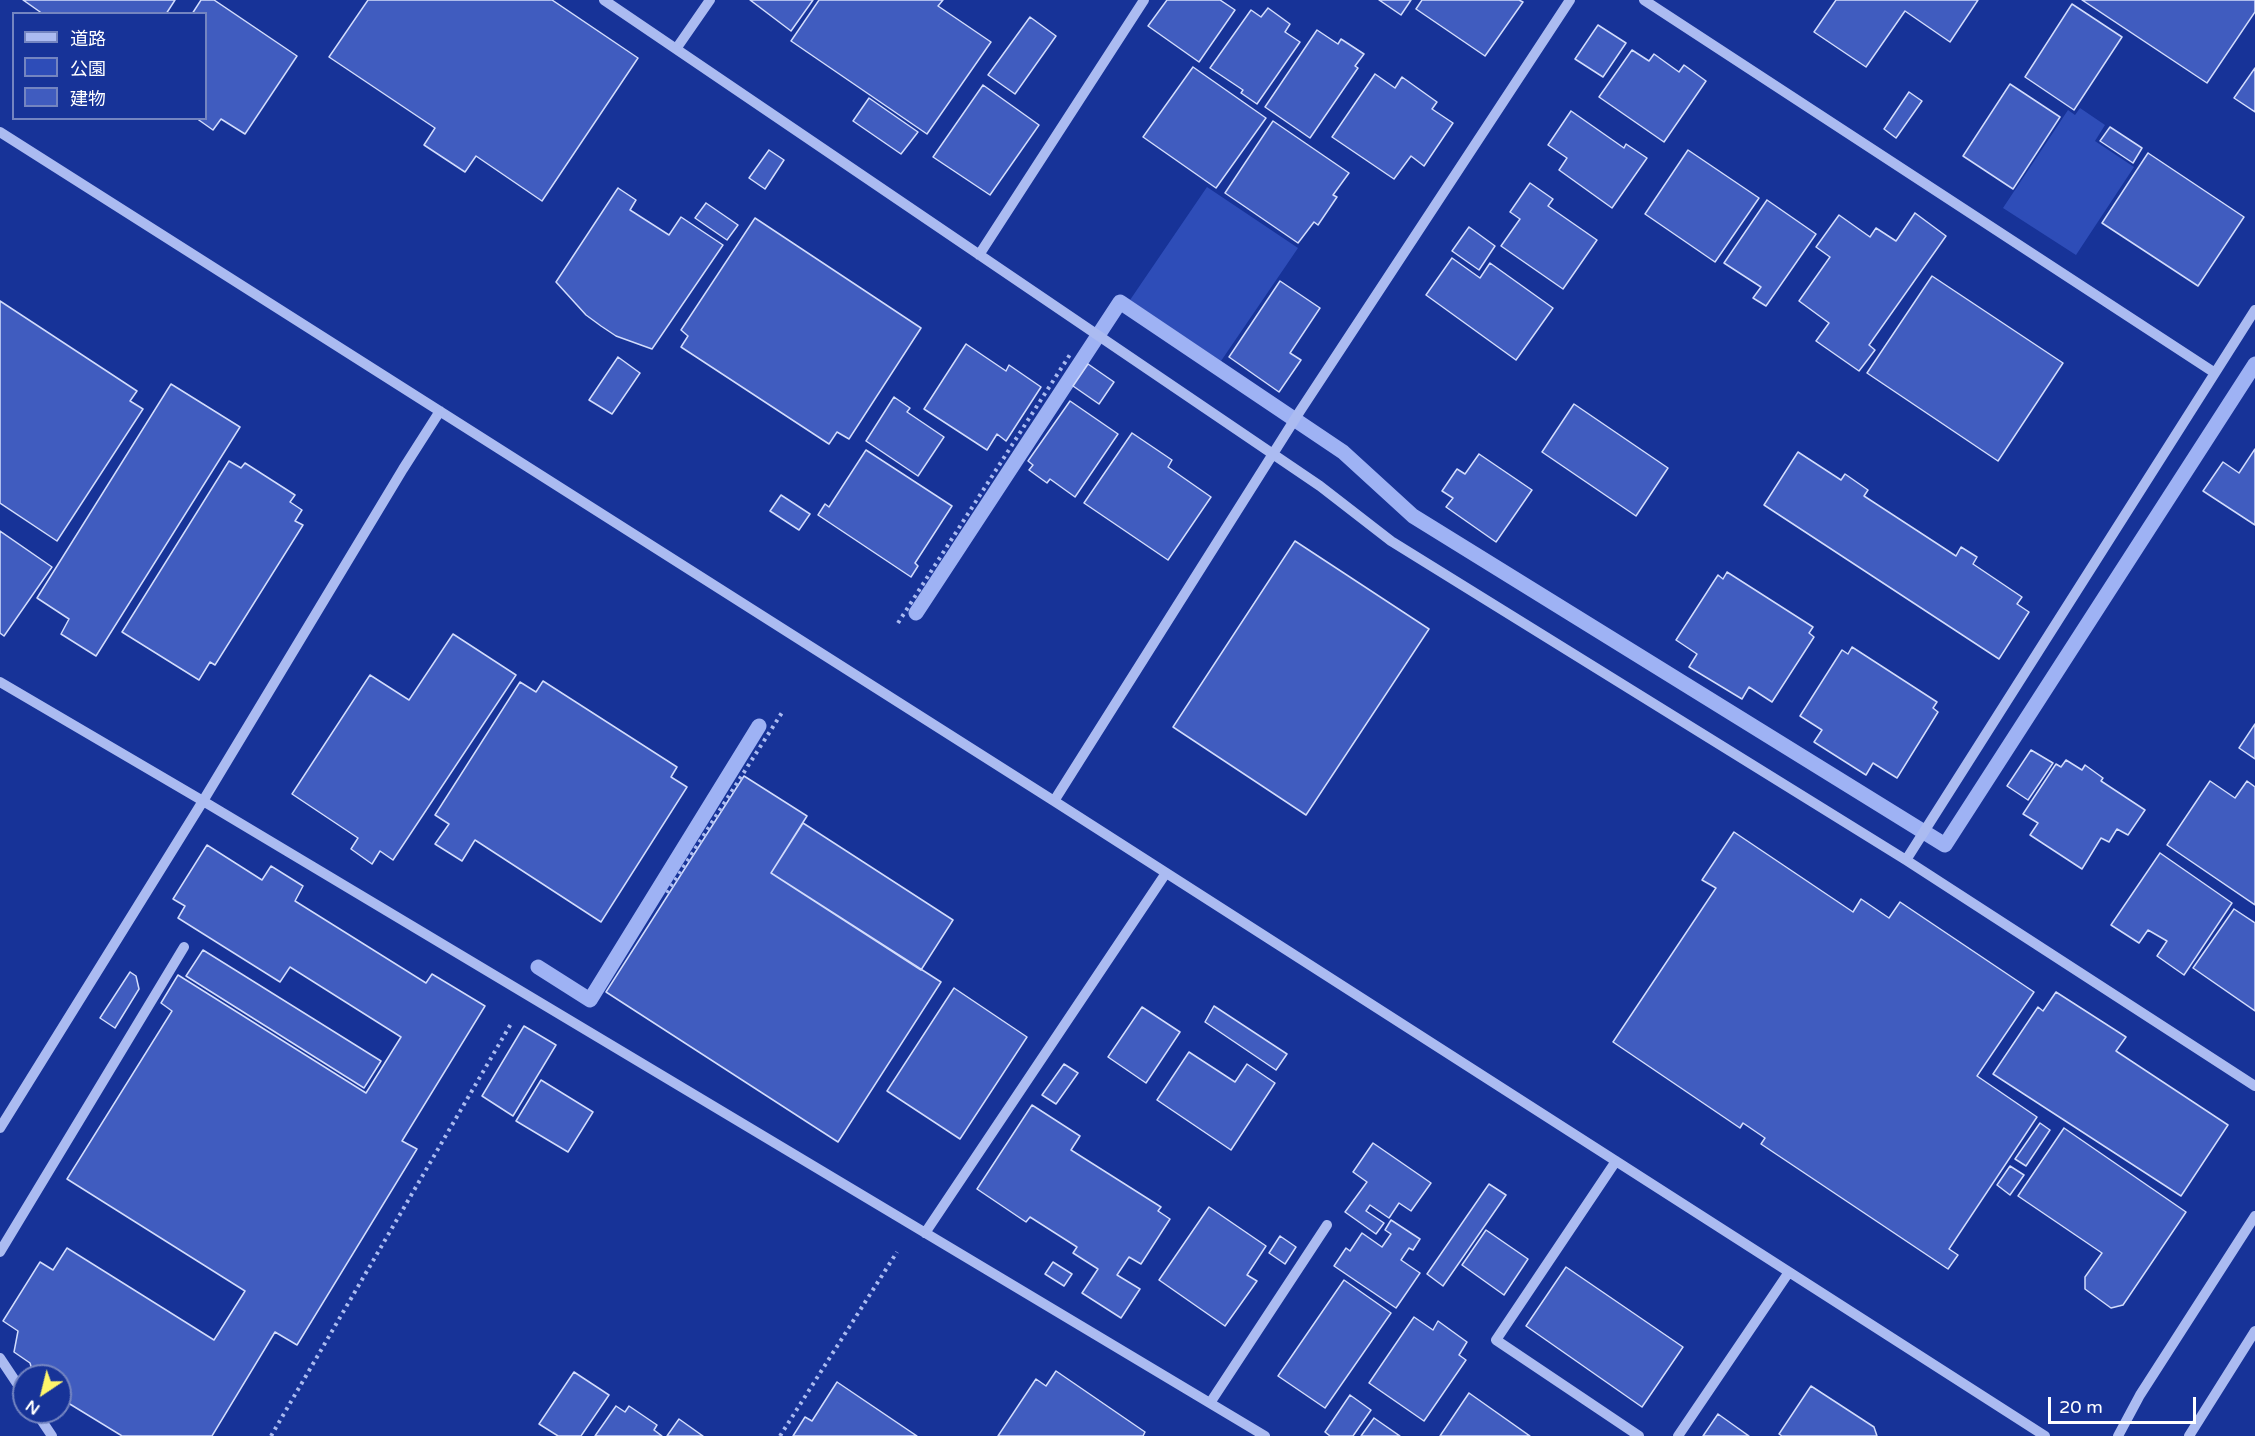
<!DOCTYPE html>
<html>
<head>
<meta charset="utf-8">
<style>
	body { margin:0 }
	#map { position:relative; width:2255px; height:1436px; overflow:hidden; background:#173398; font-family:"Varela Round","Noto Sans JP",sans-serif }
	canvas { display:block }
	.legend { position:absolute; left:12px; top:12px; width:195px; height:108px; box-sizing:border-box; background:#173398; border:2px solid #7485c1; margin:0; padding:8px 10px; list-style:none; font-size:18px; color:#fff }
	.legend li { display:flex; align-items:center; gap:12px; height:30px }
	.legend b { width:30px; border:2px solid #7485c1 }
	.north { position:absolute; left:12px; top:1364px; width:60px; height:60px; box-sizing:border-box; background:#173398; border:2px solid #7485c1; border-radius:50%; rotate:215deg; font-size:16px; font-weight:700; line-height:24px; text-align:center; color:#fff }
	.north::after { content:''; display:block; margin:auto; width:21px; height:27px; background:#fff56b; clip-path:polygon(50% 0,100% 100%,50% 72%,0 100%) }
	.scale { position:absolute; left:2048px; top:1397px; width:148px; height:27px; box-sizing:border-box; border:3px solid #fff; border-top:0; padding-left:8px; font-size:18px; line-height:21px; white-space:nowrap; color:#fff; -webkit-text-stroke:4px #173398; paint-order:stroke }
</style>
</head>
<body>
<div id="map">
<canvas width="2255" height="1436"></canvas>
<ul class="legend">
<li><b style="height:8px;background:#abbbf1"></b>道路</li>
<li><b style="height:16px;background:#2e4db8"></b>公園</li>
<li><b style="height:16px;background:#405cbf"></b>建物</li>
</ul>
<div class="north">N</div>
<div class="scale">20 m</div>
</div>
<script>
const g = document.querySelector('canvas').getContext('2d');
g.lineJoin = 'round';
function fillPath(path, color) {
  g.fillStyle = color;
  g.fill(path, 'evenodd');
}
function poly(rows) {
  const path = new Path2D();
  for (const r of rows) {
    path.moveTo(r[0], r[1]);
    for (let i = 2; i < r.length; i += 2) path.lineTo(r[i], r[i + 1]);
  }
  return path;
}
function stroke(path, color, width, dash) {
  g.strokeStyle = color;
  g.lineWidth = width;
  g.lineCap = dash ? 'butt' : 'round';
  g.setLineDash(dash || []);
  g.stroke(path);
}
const green = poly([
	[2080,108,2105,125,2095,141,2134,167,2076,255,2003,208,2068,110,2075,115],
	[1207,187,1298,248,1221,361,1130,300]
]);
const stream = poly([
	[916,613,1120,302,1343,452,1413,516,1945,845,2255,364],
	[538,967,590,1000,759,726]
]);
const building = poly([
	[23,0,175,0,166,14,43,14,23,0],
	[201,0,214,0,297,56,245,134,221,119,213,130,196,118,206,118,206,14,192,14,201,0],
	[368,0,552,0,638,58,542,201,476,156,465,172,424,145,435,128,329,57,368,0],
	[750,0,813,0,791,31,750,0],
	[819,0,943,0,938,6,991,42,927,134,791,41,819,0],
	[1167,0,1220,0,1235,10,1199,62,1148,26,1167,0],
	[1379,0,1411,0,1401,15,1379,0],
	[1422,0,1519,0,1523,2,1485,56,1416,9,1422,0],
	[1836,0,1978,0,1950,42,1905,11,1866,67,1814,32,1836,0],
	[2082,0,2255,0,2255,12,2207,83,2082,0],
	[2072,4,2122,37,2074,110,2025,77,2072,4],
	[1268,8,1290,24,1285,32,1300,42,1257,104,1241,93,1243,90,1210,68,1251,10,1261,17,1268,8],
	[1030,17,1056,36,1015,94,988,75,1030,17],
	[1598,25,1626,43,1603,77,1575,59,1598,25],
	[1317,30,1338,44,1341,39,1364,54,1355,66,1358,68,1310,138,1265,107,1317,30],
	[1632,50,1649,61,1654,54,1679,72,1684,65,1706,81,1664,142,1599,97,1632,50],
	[1193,67,1266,118,1216,188,1143,137,1193,67],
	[2255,68,2255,112,2234,98,2255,68],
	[1375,74,1395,88,1402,77,1437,102,1432,109,1453,123,1424,166,1411,156,1394,179,1332,137,1375,74],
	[2010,84,2060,117,2013,189,1963,156,2010,84],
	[983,85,1039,125,990,195,933,157,983,85],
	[1909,92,1922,101,1896,138,1884,129,1909,92],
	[869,98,918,132,901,154,853,121,869,98],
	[1571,111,1624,148,1626,144,1647,158,1612,208,1559,170,1567,158,1548,145,1571,111],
	[1273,121,1349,173,1333,195,1337,197,1318,225,1314,222,1298,243,1225,193,1273,121],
	[2110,127,2142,148,2133,163,2100,141,2110,127],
	[769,150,784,160,765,189,749,178,769,150],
	[1688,150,1759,198,1715,262,1645,214,1688,150],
	[2148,153,2244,217,2198,286,2102,223,2148,153],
	[1530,183,1553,199,1548,206,1597,240,1563,289,1501,246,1520,219,1510,212,1530,183],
	[618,188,636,200,630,210,669,235,681,217,723,245,652,349,616,336,601,326,586,315,556,282,618,188],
	[1767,200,1816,234,1766,306,1753,298,1761,287,1724,263,1767,200],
	[706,203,738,225,727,240,695,218,706,203],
	[1915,213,1946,236,1869,345,1875,350,1859,371,1816,341,1829,323,1799,301,1830,257,1816,247,1839,215,1870,237,1876,228,1896,241,1915,213],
	[755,218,921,328,849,439,837,432,829,444,681,347,688,336,681,330,755,218],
	[1469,227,1495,246,1479,270,1452,251,1469,227],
	[1452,258,1480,278,1490,263,1553,308,1516,360,1426,295,1452,258],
	[1932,276,2063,363,1998,461,1867,373,1932,276],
	[1280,281,1320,308,1290,353,1301,360,1279,392,1229,357,1280,281],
	[0,301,137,391,130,401,143,409,57,541,0,503,0,301],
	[966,344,1006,371,1009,365,1041,387,1006,441,997,434,987,450,924,409,966,344],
	[618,357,640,373,612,414,589,400,618,357],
	[1088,364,1114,382,1099,404,1073,386,1088,364],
	[171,384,240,427,96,656,61,634,69,619,37,598,171,384],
	[894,397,910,408,907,412,944,437,918,476,866,441,894,397],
	[1070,401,1118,434,1075,497,1050,479,1047,483,1029,470,1033,465,1028,461,1070,401],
	[1574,404,1668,468,1636,516,1542,452,1574,404],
	[1132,433,1172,460,1168,467,1211,497,1168,560,1084,503,1132,433],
	[2255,449,2255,525,2203,491,2223,462,2239,473,2255,449],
	[866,450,952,506,915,563,918,566,911,577,818,515,825,504,829,507,866,450],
	[1798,452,1841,480,1845,474,1868,490,1864,496,1956,556,1961,547,1977,557,1973,564,2022,597,2017,604,2029,612,1999,659,1764,505,1798,452],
	[1479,454,1532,490,1496,542,1446,507,1453,498,1442,491,1457,469,1465,474,1479,454],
	[229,461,241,468,245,463,295,495,290,502,302,510,295,521,303,525,215,665,210,662,199,680,122,632,229,461],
	[781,495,810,514,799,530,770,511,781,495],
	[0,531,52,567,4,636,0,633,0,531],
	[1295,541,1429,629,1306,815,1173,727,1295,541],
	[1727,572,1813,627,1809,633,1814,637,1772,702,1749,687,1742,699,1689,667,1697,654,1676,640,1718,575,1723,579,1727,572],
	[453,634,516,675,393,860,380,851,372,864,351,849,358,838,292,794,370,675,409,700,453,634],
	[1852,647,1937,702,1933,708,1938,712,1897,778,1873,763,1866,775,1814,742,1822,730,1800,716,1842,650,1848,654,1852,647],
	[543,681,677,767,671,777,687,787,601,922,475,840,462,861,435,844,449,824,435,815,520,682,536,692,543,681],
	[2255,724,2255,759,2239,748,2255,724],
	[2031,750,2053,763,2028,800,2007,786,2031,750],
	[2066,760,2082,770,2085,765,2103,778,2101,781,2145,810,2128,835,2117,829,2109,842,2101,838,2082,869,2030,835,2038,823,2023,814,2056,764,2061,767,2066,760],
	[744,776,807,816,771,873,941,982,838,1142,606,992,744,776],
	[2210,781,2235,798,2247,781,2255,787,2255,905,2167,845,2210,781],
	[803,823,953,920,921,970,771,873,803,823],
	[1734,832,1853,912,1861,899,1889,918,1900,902,2034,992,1977,1076,2037,1117,1949,1249,1958,1255,1948,1269,1761,1144,1765,1138,1743,1123,1740,1128,1613,1042,1716,888,1702,880,1734,832],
	[207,845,262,880,271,866,303,886,295,901,426,983,432,974,485,1006,402,1141,417,1149,297,1345,275,1332,212,1436,122,1436,60,1398,60,1376,34,1376,30,1363,14,1352,18,1331,3,1321,40,1262,53,1270,67,1248,214,1340,245,1291,67,1179,172,1011,161,1003,178,975,366,1093,401,1037,290,967,280,982,178,918,185,906,173,899,207,845],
	[2160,853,2232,903,2184,975,2157,956,2167,941,2148,930,2139,943,2111,925,2160,853],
	[2234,909,2255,923,2255,1011,2193,968,2234,909],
	[203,950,381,1061,364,1088,186,976,203,950],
	[130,972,136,976,139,989,115,1028,100,1018,130,972],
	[954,988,1027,1037,960,1139,887,1091,954,988],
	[2056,992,2126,1037,2116,1051,2228,1125,2181,1196,1993,1074,2038,1007,2043,1011,2056,992],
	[1214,1006,1287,1054,1276,1070,1205,1022,1214,1006],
	[1142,1007,1180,1032,1146,1083,1108,1057,1142,1007],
	[524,1026,556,1045,513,1116,482,1096,524,1026],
	[1189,1052,1235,1082,1247,1064,1275,1083,1231,1150,1157,1100,1189,1052],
	[1064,1064,1078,1073,1056,1104,1042,1095,1064,1064],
	[541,1080,593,1112,568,1152,516,1121,541,1080],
	[1032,1105,1080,1136,1071,1150,1161,1207,1158,1211,1170,1219,1141,1264,1129,1257,1117,1275,1140,1289,1121,1318,1082,1293,1098,1269,1073,1253,1077,1247,1030,1217,1026,1222,977,1189,1032,1105],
	[2040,1123,2050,1130,2026,1166,2015,1159,2040,1123],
	[2064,1128,2186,1212,2123,1305,2111,1308,2085,1289,2085,1277,2102,1253,2018,1196,2064,1128],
	[1373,1143,1431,1183,1411,1211,1399,1203,1389,1218,1370,1205,1366,1211,1384,1223,1376,1234,1345,1212,1367,1182,1353,1172,1373,1143],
	[2010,1166,2024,1175,2010,1195,1997,1185,2010,1166],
	[1489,1184,1506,1195,1443,1286,1427,1274,1489,1184],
	[1209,1207,1266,1246,1247,1275,1257,1281,1225,1326,1159,1280,1209,1207],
	[1391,1220,1420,1239,1413,1250,1409,1248,1401,1260,1420,1273,1396,1308,1334,1266,1346,1248,1350,1251,1362,1233,1382,1247,1391,1234,1385,1230,1391,1220],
	[1486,1230,1528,1259,1504,1295,1462,1265,1486,1230],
	[1280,1236,1296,1247,1285,1264,1269,1253,1280,1236],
	[1053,1262,1072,1274,1064,1286,1045,1274,1053,1262],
	[1566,1267,1683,1347,1642,1407,1526,1326,1566,1267],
	[1344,1280,1391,1313,1325,1408,1278,1376,1344,1280],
	[1414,1317,1433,1330,1438,1321,1467,1342,1459,1355,1466,1360,1424,1421,1369,1383,1414,1317],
	[1056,1371,1145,1432,1143,1436,998,1436,1036,1379,1046,1386,1056,1371],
	[574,1372,609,1395,581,1436,558,1436,539,1424,574,1372],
	[837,1382,917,1436,793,1436,805,1417,812,1421,837,1382],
	[1811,1386,1874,1427,1877,1436,1782,1436,1779,1434,1811,1386],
	[1469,1393,1530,1436,1440,1436,1469,1393],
	[1350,1395,1371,1410,1353,1436,1330,1436,1325,1432,1350,1395],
	[616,1406,625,1412,629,1406,657,1425,654,1430,662,1436,595,1436,616,1406],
	[1718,1414,1749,1436,1703,1436,1718,1414],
	[1374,1418,1400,1436,1361,1436,1374,1418],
	[679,1419,703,1436,667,1436,679,1419]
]);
const path = poly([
	[898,623,1071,353],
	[667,893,783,711],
	[271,1436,512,1022],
	[780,1436,897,1252]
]);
const minor = poly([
	[604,0,1320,486,1391,541,1906,860,2255,1086],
	[1644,0,2215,373],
	[676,49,710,0],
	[0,132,1054,801,2045,1436],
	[979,255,1144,0],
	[0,682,203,801,1265,1436],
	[1054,801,1300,411,1570,0],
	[1906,860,2255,310],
	[0,1128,203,801,403,469,440,411],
	[1616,1161,1496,1340,1639,1436],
	[925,1233,1166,873],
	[0,1252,184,947],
	[0,1358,24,1394],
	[1210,1403,1327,1225],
	[36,1412,52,1436],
	[1678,1436,1789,1272],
	[2118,1436,2140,1395,2255,1216],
	[2189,1436,2255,1331]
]);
fillPath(green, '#2e4db8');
stroke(stream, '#9eb2f4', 15);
fillPath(building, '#405cbf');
stroke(building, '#d2dcfc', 1.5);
stroke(path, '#abbbf1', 4, [3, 4.5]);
stroke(minor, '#abbbf1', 10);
</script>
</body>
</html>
